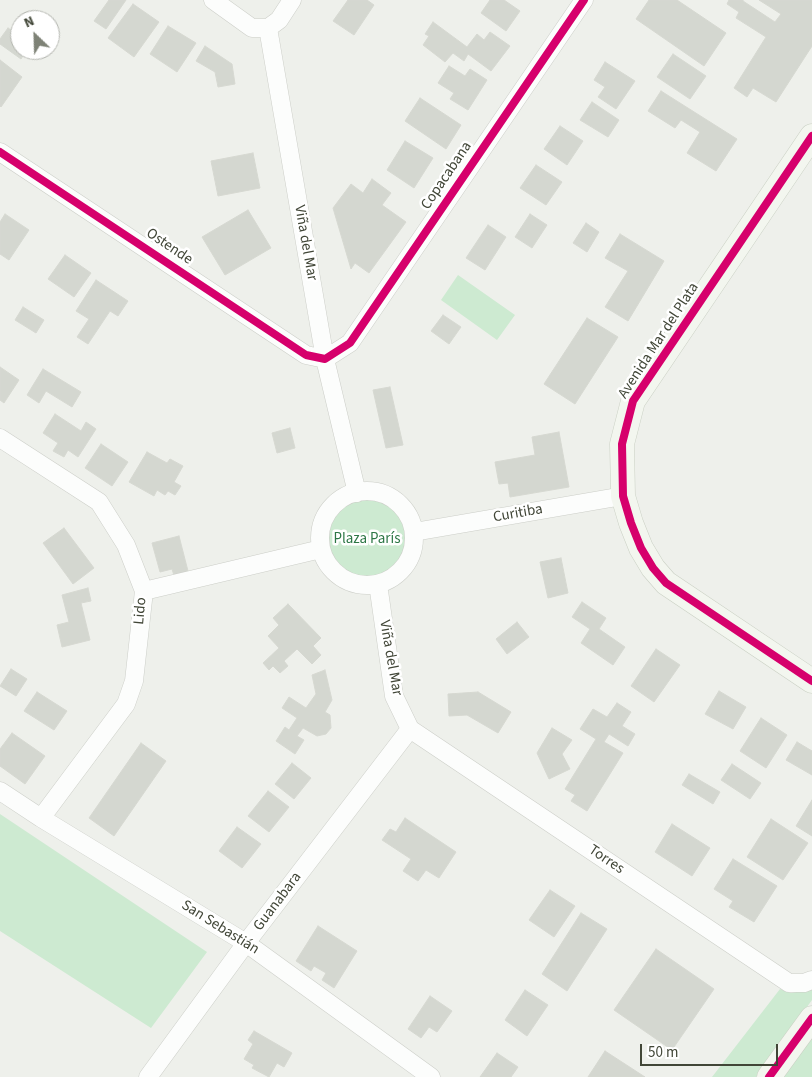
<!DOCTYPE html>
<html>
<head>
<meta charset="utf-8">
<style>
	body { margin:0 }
	#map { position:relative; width:812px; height:1077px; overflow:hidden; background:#eef0eb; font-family:"Source Sans 3",sans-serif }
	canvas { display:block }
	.north { position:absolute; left:10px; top:10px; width:50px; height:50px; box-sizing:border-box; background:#fff; border:1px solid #b3b5af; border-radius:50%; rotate:336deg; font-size:14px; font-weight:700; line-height:20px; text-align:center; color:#414637 }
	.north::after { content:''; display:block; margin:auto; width:18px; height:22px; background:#7e8276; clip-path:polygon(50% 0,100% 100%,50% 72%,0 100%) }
	.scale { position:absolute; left:640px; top:1044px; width:138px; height:22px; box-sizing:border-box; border:2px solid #414637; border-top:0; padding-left:6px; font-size:15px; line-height:18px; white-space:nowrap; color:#414637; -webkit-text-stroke:4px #fff; paint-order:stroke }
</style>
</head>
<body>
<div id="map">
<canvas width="812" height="1077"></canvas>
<div class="north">N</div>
<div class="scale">50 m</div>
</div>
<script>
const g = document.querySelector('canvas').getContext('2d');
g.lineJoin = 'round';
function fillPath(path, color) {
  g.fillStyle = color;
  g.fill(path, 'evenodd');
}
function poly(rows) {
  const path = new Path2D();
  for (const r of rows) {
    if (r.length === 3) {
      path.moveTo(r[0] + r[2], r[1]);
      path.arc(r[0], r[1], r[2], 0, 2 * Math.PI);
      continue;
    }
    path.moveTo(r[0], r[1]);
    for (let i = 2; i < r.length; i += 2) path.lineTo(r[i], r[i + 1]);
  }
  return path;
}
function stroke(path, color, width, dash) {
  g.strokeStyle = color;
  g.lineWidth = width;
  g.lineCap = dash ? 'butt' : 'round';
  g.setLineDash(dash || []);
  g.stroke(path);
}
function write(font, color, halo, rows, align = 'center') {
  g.font = font + ' "Source Sans 3",sans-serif';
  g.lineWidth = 5;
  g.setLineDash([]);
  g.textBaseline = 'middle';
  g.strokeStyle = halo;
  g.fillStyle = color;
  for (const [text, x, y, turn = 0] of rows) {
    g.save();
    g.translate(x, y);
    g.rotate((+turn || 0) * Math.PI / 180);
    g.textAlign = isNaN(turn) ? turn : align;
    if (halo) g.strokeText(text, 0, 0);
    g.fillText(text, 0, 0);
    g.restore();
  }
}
const green = poly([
	[458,275,515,315,497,340,441,300],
	[367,540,40],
	[0,814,207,952,151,1028,0,931],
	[780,989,791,993,812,989,812,1000,756,1077,712,1077],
	[812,1034,812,1077,781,1077]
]);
const building = poly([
	[109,0,126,0,106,29,94,21,109,0],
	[348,0,367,0,374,5,354,35,333,21,348,0],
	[490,0,504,0,520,11,506,31,481,13,490,0],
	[649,0,677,0,726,33,704,66,636,19,649,0],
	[729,0,743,0,743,1,775,22,781,14,759,0,812,0,812,46,776,102,753,88,747,97,734,88,766,37,736,18,739,12,727,4,729,0],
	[133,4,159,22,134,57,108,38,133,4],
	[433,22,467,47,477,34,484,40,490,32,510,46,491,71,468,54,464,61,453,53,445,62,423,45,429,36,425,34,433,22],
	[168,26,196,43,177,72,150,54,168,26],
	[8,28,20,36,20,50,27,50,21,59,0,44,0,39,8,28],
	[205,46,232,64,235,84,218,87,215,72,196,61,205,46],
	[673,54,706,76,690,99,657,77,673,54],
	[0,60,22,77,1,107,0,106,0,60],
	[605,62,635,81,616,109,598,97,605,87,594,80,605,62],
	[449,66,465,76,470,69,487,80,468,110,450,99,454,93,438,83,449,66],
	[661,91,737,139,716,171,687,153,700,132,681,120,675,128,648,111,661,91],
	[420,98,461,125,446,149,405,121,420,98],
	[592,102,619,120,608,137,580,120,592,102],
	[560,126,583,141,567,165,544,149,560,126],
	[405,141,433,158,414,188,387,170,405,141],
	[253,153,260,188,218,196,211,161,253,153],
	[536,165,562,182,546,205,520,188,536,165],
	[372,179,391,193,382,205,406,222,369,273,355,263,351,269,333,208,351,184,363,193,372,179],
	[248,210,271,248,225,275,202,237,248,210],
	[5,214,29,230,9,260,0,254,0,222,5,214],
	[530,214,547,225,532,248,515,237,530,214],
	[586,223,599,232,587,252,573,243,586,223],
	[488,225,506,237,485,270,466,258,488,225],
	[620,234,664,261,628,321,605,307,628,271,605,258,620,234],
	[65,255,91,273,74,297,48,279,65,255],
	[96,280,128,301,118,316,110,311,88,344,77,337,89,319,76,311,96,280],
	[23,307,44,320,36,333,15,320,23,307],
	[443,315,461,327,449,344,431,331,443,315],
	[587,318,618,337,575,404,544,384,587,318],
	[0,367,19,380,4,403,0,400,0,367],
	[43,369,81,392,72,407,46,391,39,403,27,395,43,369],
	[390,387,403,445,386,448,373,390,390,387],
	[55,414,81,431,86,422,96,429,78,457,68,450,64,457,53,451,58,443,43,433,55,414],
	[290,428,295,448,277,453,272,433,290,428],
	[559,432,569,487,510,497,508,483,499,484,495,462,535,455,532,437,559,432],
	[101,444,128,462,112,486,85,468,101,444],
	[147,452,167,463,170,459,183,466,174,482,181,486,175,495,168,491,165,495,157,490,154,496,129,482,147,452],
	[64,528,94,568,73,584,43,543,64,528],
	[179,536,189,575,175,579,172,569,160,572,152,543,179,536],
	[561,558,568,593,548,598,540,562,561,558],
	[88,588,91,601,81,603,90,640,62,647,57,625,69,622,62,595,88,588],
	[582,602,606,618,599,629,625,647,613,665,581,643,590,629,572,617,582,602],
	[288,604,321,638,313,646,321,655,312,664,297,649,284,661,288,666,280,673,273,666,269,670,263,663,279,648,268,636,279,625,273,618,288,604],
	[517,622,529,637,507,654,496,639,517,622],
	[656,649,680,665,654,702,631,686,656,649],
	[11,669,27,679,16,696,0,686,11,669],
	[325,670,332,700,325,712,330,715,331,728,326,734,317,736,303,728,297,736,304,740,295,754,276,741,285,727,289,730,297,718,282,708,289,697,306,708,316,694,312,675,325,670],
	[719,691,746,707,733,729,705,714,719,691],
	[37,692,67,711,54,730,24,711,37,692],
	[478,692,511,712,498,733,467,715,449,716,448,694,478,692],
	[617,703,631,712,622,726,635,734,628,746,609,734,604,742,623,753,587,811,571,801,575,795,565,789,596,739,580,729,593,709,607,717,617,703],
	[761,718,787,735,766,768,740,751,761,718],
	[552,728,572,740,562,754,570,769,549,779,537,753,552,728],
	[12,733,45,756,25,784,0,766,0,749,12,733],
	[797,742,812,751,812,775,786,760,797,742],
	[141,743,166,761,114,836,89,818,141,743],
	[292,763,311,778,294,799,275,784,292,763],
	[732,764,761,783,750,799,721,780,732,764],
	[689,774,720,792,713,804,682,785,689,774],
	[268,791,289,807,269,832,248,816,268,791],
	[812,800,812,836,796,826,812,800],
	[405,818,456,852,439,878,426,870,418,881,403,871,411,859,382,840,390,829,396,832,405,818],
	[771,819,808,843,783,880,747,857,771,819],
	[672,824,710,848,692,876,655,852,672,824],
	[237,827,261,844,242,868,219,851,237,827],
	[733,859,777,886,754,922,729,907,733,901,714,889,733,859],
	[550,890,575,906,554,937,529,920,550,890],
	[581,913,607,929,567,991,542,974,581,913],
	[318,926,357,951,334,988,322,980,326,973,314,966,311,971,296,961,318,926],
	[656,949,714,989,672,1050,614,1010,656,949],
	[525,990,548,1005,527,1036,505,1020,525,990],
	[430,996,452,1011,437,1032,429,1027,421,1038,408,1029,430,996],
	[254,1031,292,1053,284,1067,277,1063,269,1077,252,1068,254,1065,244,1059,253,1044,248,1040,254,1031],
	[605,1051,645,1077,588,1077,605,1051],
	[497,1053,518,1067,511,1077,480,1077,497,1053]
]);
const street = poly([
	[213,0,252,28,268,28],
	[292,0,279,20,268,28,325,359,357,493],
	[0,152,306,355,325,359,350,343,584,0],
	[0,438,99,502,126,545,144,591,134,681,126,704,41,818],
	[367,538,47],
	[414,532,623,496],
	[378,584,394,696,410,729],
	[144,591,321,549],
	[410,729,789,983,804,983,812,980],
	[0,791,41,818,246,943,431,1077],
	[148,1077,246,943,410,729]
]);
const secondary = poly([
	[812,136,633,401,622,444,623,496,631,523,641,548,653,568,666,583,812,681],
	[769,1077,812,1018]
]);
const cycleway = poly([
	[812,136,633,401,622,444,623,496,631,523,641,548,653,568,666,583,812,681],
	[0,152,306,355,325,359,350,343,584,0],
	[769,1077,812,1018]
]);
const streetNames = [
	["Copacabana",447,176,-56],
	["Viña del Mar",305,243,80],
	["Ostende",169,247,34],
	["Avenida Mar del Plata",659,341,-57],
	["Curitiba",518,514,-10],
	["Lido",141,611,-85],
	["Viña del Mar",390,658,80],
	["Torres",606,860,34],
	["Guanabara",278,902,-53],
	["San Sebastián",220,928,32]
];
const parkNames = [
	["Plaza París",367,540]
];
fillPath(green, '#cdead1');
fillPath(building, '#d4d7d0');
stroke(building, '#d6d8d1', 1);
stroke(street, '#cccec8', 19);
stroke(secondary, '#c9cfc3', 25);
stroke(street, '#fcfdfc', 18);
stroke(secondary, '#f3f6ef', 24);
stroke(cycleway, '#d6006c', 8);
write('15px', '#414637', '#fff', streetNames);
write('15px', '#2c7645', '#fff', parkNames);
</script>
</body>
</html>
